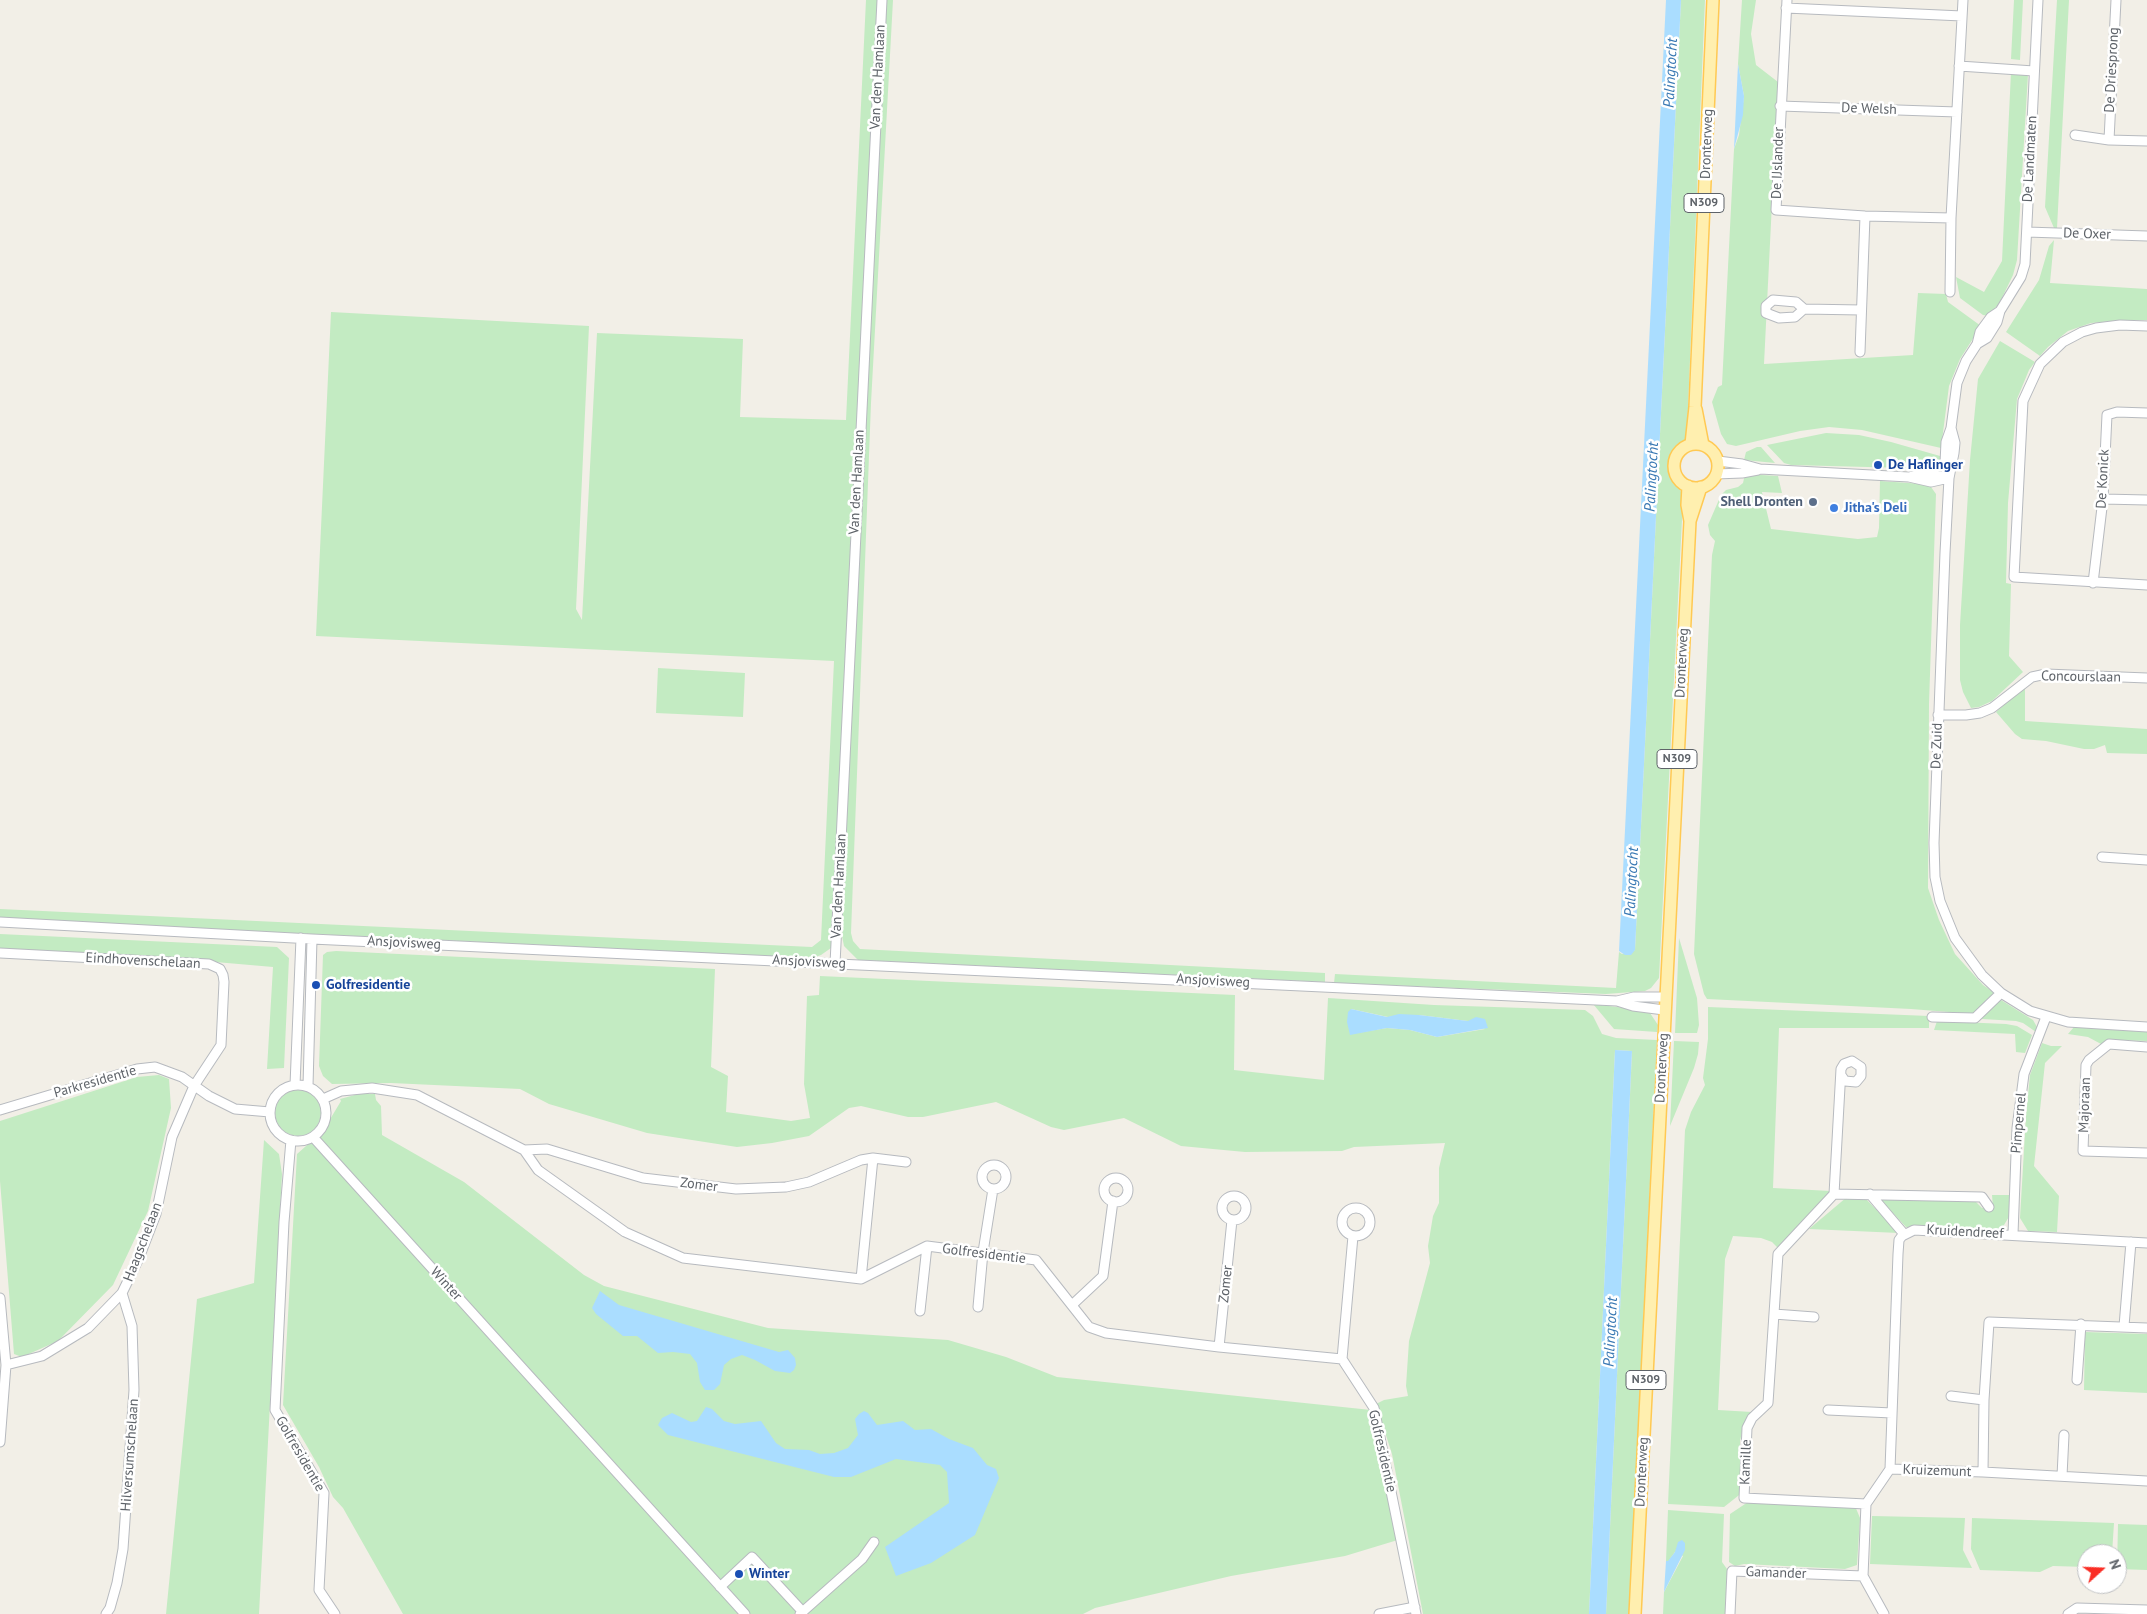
<!DOCTYPE html>
<html>
<head>
<meta charset="utf-8">
<style>
	body { margin:0 }
	#map { position:relative; width:2147px; height:1614px; overflow:hidden; background:#f2efe7; font-family:"PT Sans",sans-serif }
	canvas { display:block }
	.north { position:absolute; left:2077px; top:1544px; width:50px; height:50px; box-sizing:border-box; background:#fff; border:1px solid #bfc1c3; border-radius:50%; rotate:70deg; font-size:14px; font-weight:700; line-height:20px; text-align:center; color:#5e6369 }
	.north::after { content:''; display:block; margin:auto; width:18px; height:22px; background:#fa2e25; clip-path:polygon(50% 0,100% 100%,50% 72%,0 100%) }
</style>
</head>
<body>
<div id="map">
<canvas width="2147" height="1614"></canvas>
<div class="north">N</div>
</div>
<script>
const g = document.querySelector('canvas').getContext('2d');
g.lineJoin = 'round';
function fillPath(path, color) {
  g.fillStyle = color;
  g.fill(path, 'evenodd');
}
function poly(rows) {
  const path = new Path2D();
  for (const r of rows) {
    if (r.length === 3) {
      path.moveTo(r[0] + r[2], r[1]);
      path.arc(r[0], r[1], r[2], 0, 2 * Math.PI);
      continue;
    }
    path.moveTo(r[0], r[1]);
    for (let i = 2; i < r.length; i += 2) path.lineTo(r[i], r[i + 1]);
  }
  return path;
}
function stroke(path, color, width, dash) {
  g.strokeStyle = color;
  g.lineWidth = width;
  g.lineCap = dash ? 'butt' : 'round';
  g.setLineDash(dash || []);
  g.stroke(path);
}
function write(font, color, halo, rows, align = 'center') {
  g.font = font + ' "PT Sans",sans-serif';
  g.lineWidth = 5;
  g.setLineDash([]);
  g.textBaseline = 'middle';
  g.strokeStyle = halo;
  g.fillStyle = color;
  for (const [text, x, y, turn = 0] of rows) {
    g.save();
    g.translate(x, y);
    g.rotate((+turn || 0) * Math.PI / 180);
    g.textAlign = isNaN(turn) ? turn : align;
    if (halo) g.strokeText(text, 0, 0);
    g.fillText(text, 0, 0);
    g.restore();
  }
}
const green = poly([
	[866,0,878,0,833,937,831,948,821,955,813,958,0,919,0,909,812,947,821,940,834,661,316,636,331,312,589,326,576,609,582,620,597,333,743,339,740,417,846,420],
	[885,0,893,0,871,403,851,933,853,941,860,949,1325,973,1325,982,858,960,844,946,842,936,844,845],
	[1681,0,1705,0,1687,432,1685,440,1671,457,1670,464,1672,476,1680,488,1683,500,1659,978,1651,988,1645,991,1606,994,1334,983,1335,974,1616,988,1619,952,1622,954,1635,950],
	[1742,0,1756,0,1751,34,1756,65,1778,82,1764,364,1913,355,1918,293,1946,294,1948,302,1981,326,1960,359,1949,386,1941,448,1862,430,1829,427,1800,431,1736,446,1727,444,1721,434,1712,402,1718,387,1722,385,1734,149,1739,135,1744,96,1738,64],
	[2014,0,2023,0,2020,60,2011,59],
	[2057,0,2069,0,2057,228,2054,228,2045,207],
	[2011,72,2028,74,2017,260,2013,275,2000,302,1989,316,1983,315,1960,298,1956,277,1984,292,2002,261],
	[2054,240,2050,283,2147,289,2147,320,2123,320,2091,323,2068,331,2048,347,2040,356,2006,332,2039,280,2049,246],
	[2000,341,2035,362,2029,370,2017,399,2008,503,2006,583,2011,584,2009,656,2023,672,1992,701,1979,707,1971,708,1963,692,1960,680,1960,625,1970,460,1978,379],
	[1826,433,1859,435,1891,442,1940,456,1940,461,1920,467,1906,468,1791,465,1784,463,1767,445],
	[1757,447,1761,447,1775,463,1744,460,1746,452],
	[1745,474,1778,476,1782,493,1762,492,1771,529,1858,539,1877,537,1879,528,1880,481,1923,484,1931,487,1936,494,1929,704,1928,888,1939,920,1955,954,1983,985,1995,993,1974,1014,1911,1009,1707,999,1704,994,1694,954,1712,555,1715,541,1710,535,1708,525,1721,495,1726,490,1738,487,1743,483],
	[658,668,745,673,743,717,656,713],
	[2025,686,2025,721,2147,729,2147,754,2107,753,2105,745,2094,749,2084,749,2046,741,2022,739,2015,734,1996,712],
	[0,934,277,947,289,958,284,1068,267,1069,273,967,204,961,0,950],
	[1679,938,1697,998,1699,1025,1697,1033,1675,1033],
	[336,951,715,969,711,1067,728,1076,726,1112,791,1121,810,1118,804,1084,807,996,819,995,820,976,1235,995,1234,1070,1324,1080,1328,998,1434,1005,1585,1010,1593,1016,1602,1034,1616,1038,1657,1040,1629,1614,1606,1614,1632,1051,1615,1050,1589,1614,1423,1614,1392,1454,1376,1404,1384,1400,1408,1396,1406,1386,1409,1341,1430,1263,1428,1246,1433,1216,1439,1203,1439,1168,1445,1143,1354,1147,1342,1151,1245,1152,1181,1146,1124,1118,1064,1130,1051,1127,996,1102,923,1117,908,1117,861,1106,849,1108,809,1136,772,1143,737,1147,647,1133,549,1104,520,1089,391,1083,332,1084,323,1076,319,1066,323,955,327,952],
	[1351,1009,1388,1017,1419,1015,1468,1021,1485,1029,1437,1037,1410,1030,1387,1028,1350,1034],
	[2001,1000,2033,1020,2037,1027,2036,1032,2023,1023,2016,1021,1982,1019,1982,1014],
	[1593,1004,1641,1010,1650,1013,1658,1025,1657,1032,1614,1029],
	[1708,1007,1929,1016,1929,1028,1779,1028,1773,1188,1831,1191,1778,1248,1772,1242,1761,1238,1733,1236,1725,1259,1718,1410,1752,1412,1744,1423,1740,1441,1740,1487,1743,1492,1724,1507,1668,1504,1685,1130,1691,1112,1705,1085,1703,1078,1708,1039],
	[1937,1021,2006,1024,2017,1026,2032,1035,2025,1053,2016,1052,2015,1034,1934,1030],
	[2074,1027,2147,1032,2147,1041,2114,1040,2101,1044,2088,1037,2068,1034],
	[1674,1041,1699,1042,1698,1054,1694,1068,1670,1126],
	[2042,1043,2051,1046,2062,1046,2045,1063,2034,1166,2059,1196,2057,1232,2028,1231,2020,1218,2026,1116,2030,1075],
	[159,1075,169,1079,171,1108,148,1211,113,1285,58,1341,22,1357,14,1354,0,1181,0,1121,137,1077],
	[298,1113,23],
	[366,1092,369,1094,375,1094,376,1100,381,1106,382,1135,464,1182,584,1275,604,1286,768,1328,948,1340,1006,1357,1057,1377,1371,1410,1401,1539,1345,1556,1231,1576,1095,1608,1083,1614,403,1614,343,1508,333,1497,319,1467,283,1405,297,1154,323,1131,341,1101,340,1099],
	[264,1140,279,1154,282,1174,259,1614,166,1614,197,1299,254,1283],
	[1992,1195,2010,1195,2010,1215,2001,1230,1906,1227,1879,1198,1974,1200,1982,1208,1993,1208],
	[1847,1197,1865,1198,1899,1233,1809,1229],
	[2085,1332,2147,1334,2147,1393,2084,1390],
	[1748,1502,1855,1506,1860,1518,1857,1565,1845,1569,1744,1564,1735,1566,1729,1562,1730,1514],
	[1668,1510,1724,1514,1722,1562,1727,1569,1727,1574,1725,1614,1663,1614,1664,1592,1683,1556,1675,1552,1668,1562,1666,1561],
	[1872,1516,1965,1518,1963,1550,1972,1568,1870,1564],
	[1972,1518,2114,1523,2112,1554,2087,1554,2087,1567,2053,1566,2040,1572,1980,1570,1971,1549],
	[2118,1524,2147,1525,2147,1570,2117,1569]
]);
const water = poly([
	[1666,0,1681,0,1635,950,1631,955,1625,955,1619,951],
	[1738,64,1744,96,1743,115,1734,149],
	[1351,1009,1387,1017,1399,1014,1419,1015,1468,1021,1476,1017,1485,1019,1488,1028,1437,1037,1410,1030,1387,1028,1350,1035,1347,1022,1348,1012],
	[1615,1050,1632,1051,1606,1614,1589,1614],
	[600,1291,619,1305,779,1352,788,1350,795,1358,796,1365,794,1370,790,1373,775,1371,755,1360,742,1355,731,1359,724,1365,720,1384,714,1390,705,1390,700,1382,697,1363,690,1354,673,1352,658,1353,637,1336,623,1336,596,1314,592,1308],
	[706,1407,712,1409,724,1421,735,1424,761,1421,776,1443,785,1449,809,1450,820,1454,834,1453,848,1448,858,1435,855,1419,859,1414,864,1411,868,1413,877,1425,903,1421,915,1430,931,1429,949,1439,973,1448,987,1465,996,1469,999,1478,975,1535,931,1563,896,1576,885,1547,949,1503,947,1472,940,1465,896,1459,851,1477,834,1477,668,1435,658,1425,662,1418,672,1413,691,1422,697,1421],
	[1682,1540,1685,1543,1685,1550,1664,1592,1666,1561,1668,1561,1675,1552,1678,1542]
]);
const minor = poly([
	[1787,0,1776,210,1865,216,1951,218],
	[1786,8,1962,16],
	[1959,66,2034,71],
	[1780,106,1957,112],
	[2075,135,2109,140,2147,141],
	[2109,140,2116,0],
	[2027,232,2147,236],
	[1950,292,1951,218,1963,0],
	[1804,309,1795,317,1779,318,1766,313,1766,306,1773,300,1796,302,1804,309,1861,310],
	[2147,326,2120,325,2096,328,2082,332,2063,342,2040,364,2023,401,2014,577,2147,585],
	[1977,344,1987,338,1997,322,2000,311,2021,277,2025,264,2038,0],
	[1860,352,1865,216],
	[1951,428,1955,443,1954,453,1949,478,1945,553,1934,843,1935,877,1940,901,1955,938,1982,975,2001,993,2030,1011,2068,1022,2147,1027],
	[1718,461,1742,464,1760,469,1909,477,1931,482,1949,478],
	[1716,474,1742,473,1758,470],
	[1909,477,1923,473,1945,477],
	[1949,478,1945,463,1946,442,1951,428,1957,383,1966,361,1977,344,1980,332,1991,317,2000,311],
	[2103,499,2147,500],
	[2093,583,2103,499,2107,415,2117,412,2147,413],
	[1938,715,1966,715,1980,713,1992,708,2032,677,2046,674,2147,678],
	[2102,857,2147,860],
	[0,922,312,939,1617,1001,1633,1006,1664,1010],
	[0,953,209,964,220,969,223,975,224,982,221,1045,194,1086,172,1137,156,1214,139,1258,122,1293,88,1328,42,1356,6,1365],
	[835,964,882,0],
	[1617,1001,1634,997,1665,997],
	[1932,1017,1975,1018,2001,993],
	[2147,1047,2109,1044,2089,1060,2086,1065,2083,1151,2147,1153],
	[298,1113,28],
	[295,1085,301,938],
	[308,1086,312,939],
	[323,1099,341,1091,372,1088,417,1095,524,1150,538,1170,625,1232,683,1258,861,1279,927,1246,1036,1260,1089,1327,1106,1333,1219,1347,1342,1359,1374,1408,1416,1614],
	[0,1110,137,1069,155,1067,182,1077,209,1096,235,1109,270,1112],
	[313,1137,745,1614],
	[291,1140,284,1222,275,1410,324,1493,319,1590,335,1614],
	[524,1150,547,1149,643,1178,736,1189,786,1187,809,1182,861,1160,873,1158,906,1162],
	[994,1177,12],
	[1116,1190,12],
	[1834,1194,1841,1069,1844,1064,1852,1061,1861,1067,1861,1076,1856,1082,1845,1081,1841,1075],
	[1870,1194,1904,1234],
	[1234,1208,12],
	[1356,1222,14],
	[2013,1234,2017,1128,2024,1074,2046,1017],
	[861,1279,873,1158],
	[0,1298,6,1365,0,1442],
	[1072,1305,1103,1276,1113,1201],
	[978,1307,983,1252,993,1189],
	[920,1311,927,1246],
	[1774,1314,1814,1317],
	[2124,1326,2131,1242],
	[1219,1347,1232,1220],
	[1342,1359,1353,1236],
	[2077,1380,2081,1324],
	[1951,1396,1984,1400],
	[1828,1410,1892,1413],
	[1890,1469,1983,1472,2147,1481],
	[1983,1472,1984,1400,1989,1322,2147,1328],
	[2062,1476,2064,1435],
	[1866,1504,1744,1498,1747,1428,1752,1418,1768,1403,1778,1254,1834,1194,1982,1197,1989,1207],
	[720,1587,752,1557,803,1612],
	[106,1614,110,1608,117,1583,123,1549,134,1390,132,1326,122,1293],
	[800,1614,862,1559,874,1542],
	[1379,1614,1415,1607],
	[1730,1614,1732,1571,1863,1576],
	[1884,1614,1863,1576,1866,1504,1890,1469,1898,1254,1899,1240,1902,1236,1914,1230,2147,1243],
	[2068,1614,2077,1608,2147,1610]
]);
const major = poly([
	[1696,409,1703,445],
	[1691,444,1695,407,1713,0],
	[1696,466,22],
	[1690,521,1701,487],
	[1635,1614,1690,521,1687,505,1688,486]
]);
const markers = [
	[1878,465,5,"#1a4fb4"],
	[1813,502,5,"#5c6f8a"],
	[1834,508,5,"#3f7fe0"],
	[316,985,5,"#1a4fb4"],
	[739,1574,5,"#1a4fb4"]
];
const shields = [
	[1704,203,40],
	[1677,759,40],
	[1646,1380,40]
];
const shieldNames = [
	["N309",1704,203],
	["N309",1677,759],
	["N309",1646,1380]
];
const streetNames = [
	["De Driesprong",2112,70,-87],
	["Van den Hamlaan",878,77,-87],
	["De Welsh",1869,109,2],
	["Dronterweg",1707,144,-88],
	["De Landmaten",2030,159,-87],
	["De IJslander",1778,163,-88],
	["De Oxer",2087,234,2],
	["De Konick",2103,479,-87],
	["Van den Hamlaan",857,482,-87],
	["Dronterweg",1682,663,-87],
	["Concourslaan",2081,677,1],
	["De Zuid",1937,746,-88],
	["Van den Hamlaan",839,886,-87],
	["Ansjovisweg",404,943,3],
	["Eindhovenschelaan",143,961,3],
	["Ansjovisweg",809,962,3],
	["Ansjovisweg",1213,981,3],
	["Dronterweg",1662,1068,-87],
	["Parkresidentie",95,1082,-16],
	["Majoraan",2085,1105,-88],
	["Pimpernel",2019,1123,-85],
	["Zomer",699,1185,7],
	["Kruidendreef",1965,1232,3],
	["Haagschelaan",143,1242,-69],
	["Golfresidentie",984,1254,7],
	["Winter",446,1284,48],
	["Zomer",1226,1284,-84],
	["Golfresidentie",1382,1451,77],
	["Golfresidentie",300,1454,60],
	["Hilversumschelaan",130,1455,-86],
	["Kamille",1746,1462,-88],
	["Kruizemunt",1937,1471,2],
	["Dronterweg",1642,1472,-87],
	["Gamander",1776,1573,2]
];
const transitNames = [
	["De Haflinger",1888,465],
	["Golfresidentie",326,985],
	["Winter",749,1574]
];
const serviceNames = [
	["Shell Dronten",1803,502]
];
const shopNames = [
	["Jitha's Deli",1844,508]
];
const waterNames = [
	["Palingtocht",1671,73,-87],
	["Palingtocht",1652,477,-87],
	["Palingtocht",1632,882,-87],
	["Palingtocht",1611,1332,-87]
];
fillPath(green, '#c3ebc2');
fillPath(water, '#adf');
stroke(minor, '#b7babf', 11);
stroke(major, '#ffc953', 14);
stroke(minor, '#fff', 9);
stroke(major, '#ffefaf', 11);
for (const [x, y, r, color] of markers) {
  const dot = new Path2D();
  dot.arc(x, y, r, 0, 2 * Math.PI);
  g.fillStyle = color;
  g.fill(dot);
  stroke(dot, '#fff', 2);
}
for (const [x, y, w] of shields) {
  const box = new Path2D();
  box.roundRect(x - w / 2, y - 9.5, w, 19, 4);
  g.fillStyle = '#fff';
  g.fill(box);
  stroke(box, '#5e6369', 1);
}
write('bold 12px', '#5e6369', null, shieldNames);
write('14px', '#5e6369', '#fff', streetNames);
write('bold 14px', '#164399', '#fff', transitNames, 'left');
write('bold 14px', '#4e5e75', '#fff', serviceNames, 'right');
write('bold 14px', '#366cbe', '#fff', shopNames, 'left');
write('italic 15px', '#3878b3', '#fff', waterNames);
</script>
</body>
</html>
